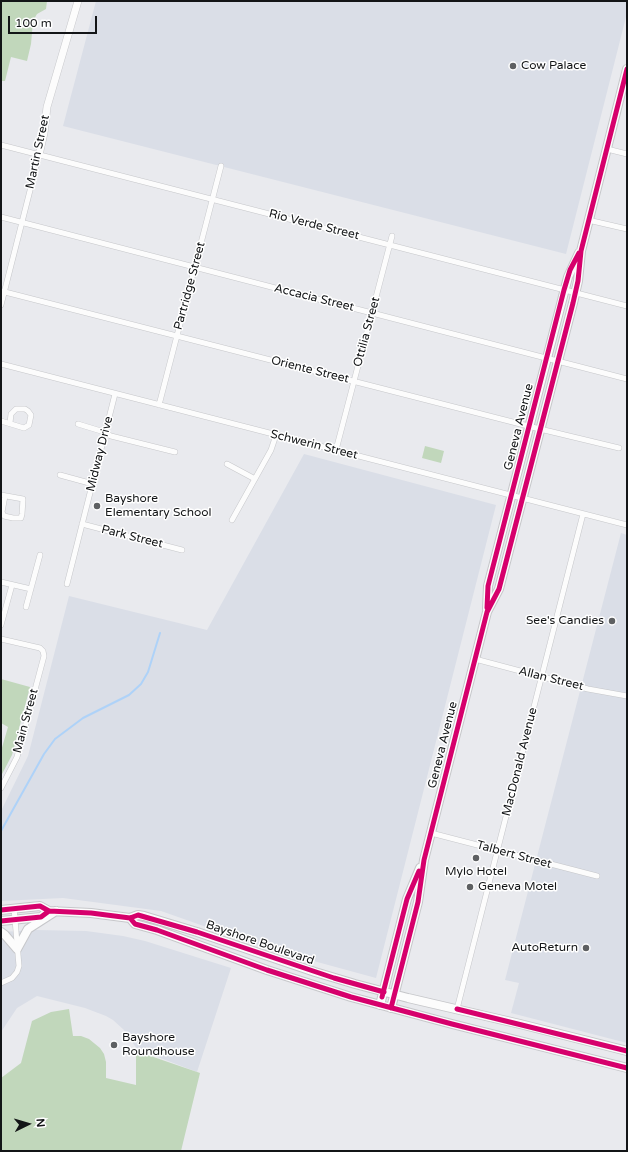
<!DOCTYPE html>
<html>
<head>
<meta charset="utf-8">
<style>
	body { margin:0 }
	#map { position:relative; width:628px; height:1152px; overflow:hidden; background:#e9eaee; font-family:"Varela Round",sans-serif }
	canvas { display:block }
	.frame { position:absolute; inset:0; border:2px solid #131517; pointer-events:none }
	.north { position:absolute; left:8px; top:1104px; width:40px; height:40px; -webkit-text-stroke:3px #fff; paint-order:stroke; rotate:85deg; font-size:11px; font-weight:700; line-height:16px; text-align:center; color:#131517 }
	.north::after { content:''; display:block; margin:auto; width:14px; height:18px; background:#131517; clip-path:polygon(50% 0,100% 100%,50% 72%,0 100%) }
	.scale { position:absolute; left:8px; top:16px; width:89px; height:18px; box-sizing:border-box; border:2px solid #131517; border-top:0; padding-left:5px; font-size:12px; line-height:14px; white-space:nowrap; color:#131517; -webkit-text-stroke:3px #fff; paint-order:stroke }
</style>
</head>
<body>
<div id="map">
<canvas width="628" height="1152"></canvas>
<div class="frame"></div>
<div class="north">N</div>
<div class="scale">100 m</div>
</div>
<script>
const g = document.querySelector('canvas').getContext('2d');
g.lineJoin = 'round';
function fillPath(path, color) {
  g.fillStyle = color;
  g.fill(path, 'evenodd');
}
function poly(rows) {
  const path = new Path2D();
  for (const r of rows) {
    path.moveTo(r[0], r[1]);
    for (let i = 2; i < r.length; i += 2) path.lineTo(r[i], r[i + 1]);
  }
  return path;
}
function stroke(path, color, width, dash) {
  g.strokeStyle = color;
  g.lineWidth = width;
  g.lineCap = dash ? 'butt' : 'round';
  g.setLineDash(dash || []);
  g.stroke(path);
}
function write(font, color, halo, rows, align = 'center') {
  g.font = font + ' "Varela Round",sans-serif';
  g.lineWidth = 3;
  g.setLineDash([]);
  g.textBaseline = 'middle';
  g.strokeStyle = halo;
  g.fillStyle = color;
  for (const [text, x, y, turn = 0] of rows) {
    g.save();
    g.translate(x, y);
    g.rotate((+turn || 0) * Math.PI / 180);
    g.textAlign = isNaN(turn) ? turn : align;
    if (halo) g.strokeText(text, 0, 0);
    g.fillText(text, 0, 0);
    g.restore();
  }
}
const built = poly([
	[96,1,627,1,627,13,566,254,63,126],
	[304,454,496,505,376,978,266,948,161,911,63,898,1,901,1,811,28,756,69,596,207,630],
	[621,533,627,535,627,1043,511,1013,519,983,505,980],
	[36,930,86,931,123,936,145,941,231,968,197,1072,137,1049,124,1030,113,1020,106,1016,85,1008,37,996,17,1008,1,1032,1,932]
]);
const green = poly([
	[1,1,47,1,46,9,37,14,33,21,31,44,27,61,11,57,5,81,1,81],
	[425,446,444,451,441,463,422,458],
	[1,679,30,687,12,755,1,776,1,751,8,727,1,723],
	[69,1009,73,1036,81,1036,89,1039,100,1048,104,1054,106,1062,106,1078,136,1085,136,1051,200,1073,181,1151,1,1151,1,1078,21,1063,32,1021,51,1012]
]);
const stream = poly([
	[1,831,44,754,55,739,83,718,129,695,141,684,148,672,160,633]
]);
const street = poly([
	[1,145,627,306],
	[607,149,627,154],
	[1,217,627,379],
	[588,220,627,229],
	[1,291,540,429,619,448],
	[1,305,39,155],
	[1,364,627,525],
	[159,405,221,166],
	[1,421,24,428,29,425,31,415,28,411,25,409,16,409,11,414,10,423],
	[78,424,101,431,111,436,175,452],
	[336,450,392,236],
	[227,464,255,479],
	[60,475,93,484],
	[1,495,23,499,22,514,21,518,13,518,4,516,2,512,5,496],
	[232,520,271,450,276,435],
	[82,524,182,550],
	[1,582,31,589],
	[67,584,115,394],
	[26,607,40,555],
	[1,625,12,585],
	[1,639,40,648,43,651,44,656,17,757,1,788],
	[475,659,588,689,627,696],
	[431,833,597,876],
	[1,983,12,978,17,972,19,966,14,908],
	[457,1009,583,514]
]);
const secondary = poly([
	[39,155,44,133,47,107,78,1]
]);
const primary = poly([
	[487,609,488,586,568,277,579,253],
	[1,910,40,906,49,911,91,913,130,918,138,915,144,916,197,932,315,972,355,984,408,998,520,1024,627,1051],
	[130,918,135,924,157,930,267,970,351,997,452,1024,627,1068],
	[1,921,41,917,45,914],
	[1,932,5,935,17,949,28,929,56,911],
	[380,1005,407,899,420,868],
	[391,1008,418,902,424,860,487,612,499,589,573,303,578,281,581,251,627,69]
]);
const cycleway = poly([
	[487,608,488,586,564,290,570,270,579,253],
	[1,910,40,906,49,911,91,913,130,918,138,915,197,932,334,978,384,992],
	[130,918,135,924,157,930,267,970,351,997,452,1024,627,1068],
	[1,921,41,917,49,911],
	[382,997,407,899,419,871],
	[391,1008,418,902,424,860,487,612,499,589,573,303,578,281,581,251,627,69],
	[457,1009,627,1051]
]);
const markers = [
	[513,66,4,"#5e6062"],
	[97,506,4,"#5e6062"],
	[612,621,4,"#5e6062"],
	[476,858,4,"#5e6062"],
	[470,887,4,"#5e6062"],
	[586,948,4,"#5e6062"],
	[114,1045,4,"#5e6062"]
];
const poiNames = [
	["Cow Palace",521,66],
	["Bayshore",105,499],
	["Elementary School",105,513],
	["See's Candies",604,621,"right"],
	["Mylo Hotel",476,872,"center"],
	["Geneva Motel",478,887],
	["AutoReturn",578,948,"right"],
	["Bayshore",122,1038],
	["Roundhouse",122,1052]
];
const streetNames = [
	["Martin Street",38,152,-78],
	["Rio Verde Street",314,225,14],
	["Partridge Street",190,286,-75],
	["Accacia Street",314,298,14],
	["Ottilia Street",367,332,-75],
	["Oriente Street",310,370,14],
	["Geneva Avenue",519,427,-76],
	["Schwerin Street",314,445,14],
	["Midway Drive",100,454,-76],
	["Park Street",132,537,14],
	["Allan Street",551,679,14],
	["Main Street",26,721,-75],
	["Geneva Avenue",443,745,-76],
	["MacDonald Avenue",520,762,-76],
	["Talbert Street",514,855,15],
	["Bayshore Boulevard",260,943,19]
];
fillPath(built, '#dadee7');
fillPath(green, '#c1d7bb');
stroke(stream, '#aed2f8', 2);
stroke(street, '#c6c7ca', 6);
stroke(secondary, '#c6c7ca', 8);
stroke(primary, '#c6c7ca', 10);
stroke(street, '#fcfcfc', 5);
stroke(secondary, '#fcfcfc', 7);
stroke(primary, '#fcfcfc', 8);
stroke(cycleway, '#d6006c', 5);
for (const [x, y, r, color] of markers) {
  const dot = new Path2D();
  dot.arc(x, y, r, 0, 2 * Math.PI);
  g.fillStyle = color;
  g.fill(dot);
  stroke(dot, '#fff', 1.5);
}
write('12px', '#131517', '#fff', poiNames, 'left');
write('12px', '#131517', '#fff', streetNames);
</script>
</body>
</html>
